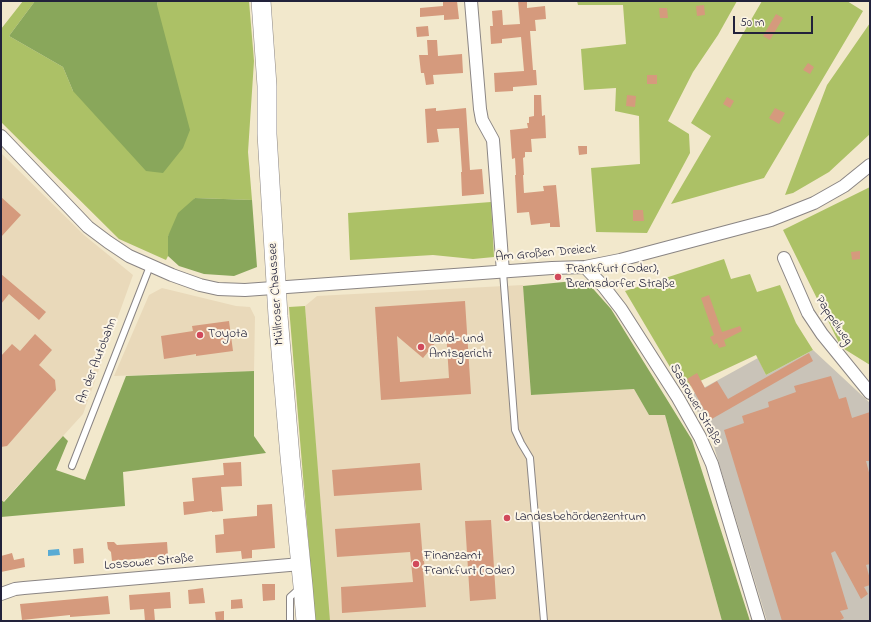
<!DOCTYPE html>
<html>
<head>
<meta charset="utf-8">
<style>
	body { margin:0 }
	#map { position:relative; width:871px; height:622px; overflow:hidden; background:#f2e8cc; font-family:"Indie Flower",sans-serif }
	canvas { display:block }
	.frame { position:absolute; inset:0; border:2px solid #22223b; pointer-events:none }
	.scale { position:absolute; left:733px; top:16px; width:80px; height:18px; box-sizing:border-box; border:2px solid #22223b; border-top:0; padding-left:5px; font-size:12px; line-height:14px; white-space:nowrap; color:#22223b; -webkit-text-stroke:3px #fcf5e5; paint-order:stroke }
</style>
</head>
<body>
<div id="map">
<canvas width="871" height="622"></canvas>
<div class="frame"></div>
<div class="scale">50 m</div>
</div>
<script>
const g = document.querySelector('canvas').getContext('2d');
g.lineJoin = 'round';
function fillPath(path, color) {
  g.fillStyle = color;
  g.fill(path, 'evenodd');
}
function poly(rows) {
  const path = new Path2D();
  for (const r of rows) {
    path.moveTo(r[0], r[1]);
    for (let i = 2; i < r.length; i += 2) path.lineTo(r[i], r[i + 1]);
  }
  return path;
}
function stroke(path, color, width, dash) {
  g.strokeStyle = color;
  g.lineWidth = width;
  g.lineCap = dash ? 'butt' : 'round';
  g.setLineDash(dash || []);
  g.stroke(path);
}
function write(font, color, halo, rows, align = 'center') {
  g.font = font + ' "Indie Flower",sans-serif';
  g.lineWidth = 4;
  g.setLineDash([]);
  g.textBaseline = 'middle';
  g.strokeStyle = halo;
  g.fillStyle = color;
  for (const [text, x, y, turn = 0] of rows) {
    g.save();
    g.translate(x, y);
    g.rotate((+turn || 0) * Math.PI / 180);
    g.textAlign = isNaN(turn) ? turn : align;
    if (halo) g.strokeText(text, 0, 0);
    g.fillText(text, 0, 0);
    g.restore();
  }
}
const built = poly([
	[1,153,84,235,133,275,83,414,3,502,1,500],
	[523,285,531,395,634,389,649,415,665,415,722,621,329,621,305,306,317,296],
	[162,288,236,306,250,307,255,317,254,371,114,376,149,295]
]);
const industrial = poly([
	[813,350,870,403,870,621,767,621,711,437,689,396,758,358,766,375]
]);
const green = poly([
	[23,1,35,1,9,36,63,67,73,91,157,5,158,1,249,1,254,61,248,152,252,200,195,198,168,236,168,256,166,260,119,239,1,122,1,29],
	[577,1,737,1,718,35,693,72,668,121,689,134,690,153,647,233,596,232,591,168,640,164,639,116,615,111,616,88,584,90,581,49,626,44,623,5,578,5],
	[762,1,847,1,863,11,764,178,671,204,711,136,691,123],
	[870,23,870,134,829,172,793,193,785,195,827,85],
	[870,187,870,365,841,347,783,230],
	[491,202,494,257,473,259,433,255,350,260,348,213],
	[724,259,731,279,750,274,757,292,780,285,796,323,813,350,766,375,756,355,683,389,625,291],
	[305,306,330,621,315,621,289,307]
]);
const forest = poly([
	[35,1,158,1,157,5,190,130,183,148,163,173,146,171,73,91,63,67,9,36],
	[195,198,252,200,257,267,234,276,204,274,179,266,168,256,168,236,178,213],
	[584,280,588,283,611,309,692,440,750,621,722,621,665,415,649,415,634,389,531,395,523,286],
	[254,371,254,436,266,453,123,472,125,506,1,517,1,500,4,502,63,436,68,441,56,470,85,480,126,376]
]);
const water = poly([
	[59,549,60,555,48,556,48,550]
]);
const building = poly([
	[443,1,457,1,459,19,444,20,444,15,420,17,420,8,443,6],
	[518,1,527,1,527,8,545,6,546,19,535,20,536,31,530,31,533,70,536,70,537,85,513,87,513,91,495,92,494,73,524,71,521,37,502,39,502,43,491,44,490,26,493,26,492,11,502,10,503,25,520,24],
	[704,5,705,15,697,16,696,6],
	[659,8,667,8,668,18,660,18],
	[776,14,783,18,770,40,763,36],
	[428,26,429,36,417,37,416,27],
	[427,40,437,40,438,56,462,54,463,73,433,75,434,84,426,85,424,73,421,73,419,55,428,55],
	[808,63,814,67,810,74,803,70],
	[647,75,657,75,657,84,647,84],
	[534,95,541,95,542,116,545,115,546,138,531,139,532,152,525,152,525,157,523,158,524,175,516,175,515,158,512,159,510,130,528,128,527,123,529,123,529,117,534,116],
	[627,95,636,96,635,107,626,106],
	[727,97,734,101,730,108,723,104],
	[436,108,436,111,466,108,470,170,482,169,484,194,462,196,461,172,462,172,459,128,437,129,439,142,427,143,425,109],
	[775,108,785,113,779,124,769,118],
	[578,146,587,146,587,154,579,155],
	[515,175,523,175,524,193,544,191,543,186,556,185,560,227,550,227,550,223,531,225,529,212,517,213],
	[1,197,21,215,1,237],
	[633,210,643,210,644,221,633,221],
	[860,251,860,259,852,260,851,252],
	[1,274,46,312,39,320,9,294,1,304],
	[709,295,722,332,740,326,742,331,724,340,726,346,719,348,717,343,714,345,710,337,714,335,701,298],
	[465,301,471,394,381,400,375,307],
	[446,330,449,378,400,382,397,336,423,358],
	[229,321,233,351,196,356,196,354,164,359,161,336,193,331,192,326],
	[35,334,52,350,39,365,55,380,56,390,7,446,1,447,1,356,12,344,20,351],
	[809,353,813,361,710,420,687,379,697,373,705,388,717,381,728,399],
	[831,376,839,399,846,397,852,418,870,412,870,461,866,461,870,476,870,564,866,565,870,579,870,585,864,587,868,594,861,599,835,551,831,553,848,609,840,611,844,618,839,621,782,621,724,430,744,423,742,416,769,407,768,402,796,392,794,386],
	[241,462,242,486,221,487,223,511,212,512,212,511,184,515,183,502,194,501,192,478,224,475,223,463],
	[420,463,422,490,334,496,332,470],
	[272,504,275,548,252,550,252,558,242,559,241,551,216,553,215,535,224,534,223,519,257,516,257,505],
	[491,520,496,599,470,601,465,521],
	[420,523,423,561,424,561,425,570,423,570,426,607,342,613,341,587,413,582,410,552,337,557,335,529],
	[107,542,114,542,117,545,167,542,168,556,112,561,111,552,108,549],
	[83,548,84,563,74,564,73,549],
	[12,553,14,560,24,558,25,567,1,572,1,556],
	[262,584,275,584,275,600,263,601],
	[203,588,205,603,189,604,188,590],
	[170,592,171,608,154,609,155,621,145,621,144,609,130,610,129,595],
	[108,596,110,614,70,617,70,615,22,620,20,604],
	[242,599,243,608,231,609,231,600],
	[224,611,224,621,216,621,215,612]
]);
const service = poly([
	[503,272,515,430,521,443,530,458,544,621],
	[72,466,150,266],
	[290,621,290,597,300,588]
]);
const minor = poly([
	[471,1,480,109,482,120,493,140,503,272],
	[1,136,88,227,108,242,129,256,172,275,200,285,218,289,245,290,552,268,585,267,620,260,771,220,814,203,844,186,870,165],
	[784,258,808,313,822,334,870,393],
	[585,267,604,287,621,309,678,398,700,437,712,464,759,621],
	[1,594,15,589,24,588,301,564]
]);
const primary = poly([
	[261,1,267,86,267,134,278,316,290,457,303,586,306,621]
]);
const markers = [
	[558,277,4,"#d1495b"],
	[200,335,4,"#d1495b"],
	[421,347,4,"#d1495b"],
	[507,518,4,"#d1495b"],
	[416,564,4,"#d1495b"]
];
const streetNames = [
	["Am Großen Dreieck",546,254,-5],
	["Müllroser Chaussee",277,294,-94],
	["Pappelweg",833,321,56],
	["An der Autobahn",98,361,-69],
	["Saarower Straße",695,405,60],
	["Lossower Straße",149,563,-5]
];
const poiNames = [
	["Frankfurt (Oder),",566,270],
	["Bremsdorfer Straße",566,285],
	["Toyota",208,335],
	["Land- und",429,340],
	["Amtsgericht",429,355],
	["Landesbehördenzentrum",515,518],
	["Finanzamt",424,557],
	["Frankfurt (Oder)",424,572]
];
fillPath(built, '#e9d9ba');
fillPath(industrial, '#c9c3b8');
fillPath(green, '#acc166');
fillPath(forest, '#89a75b');
fillPath(water, '#59abd4');
fillPath(building, '#d59a7d');
stroke(service, '#8a8584', 8);
stroke(minor, '#8a8584', 14);
stroke(primary, '#8a8584', 20);
stroke(service, '#fff', 6);
stroke(minor, '#fff', 12);
stroke(primary, '#fff', 19);
for (const [x, y, r, color] of markers) {
  const dot = new Path2D();
  dot.arc(x, y, r, 0, 2 * Math.PI);
  g.fillStyle = color;
  g.fill(dot);
  stroke(dot, '#fcf5e5', 1.5);
}
write('13px', '#22223b', '#fcf5e5', streetNames);
write('13px', '#22223b', '#fcf5e5', poiNames, 'left');
</script>
</body>
</html>
